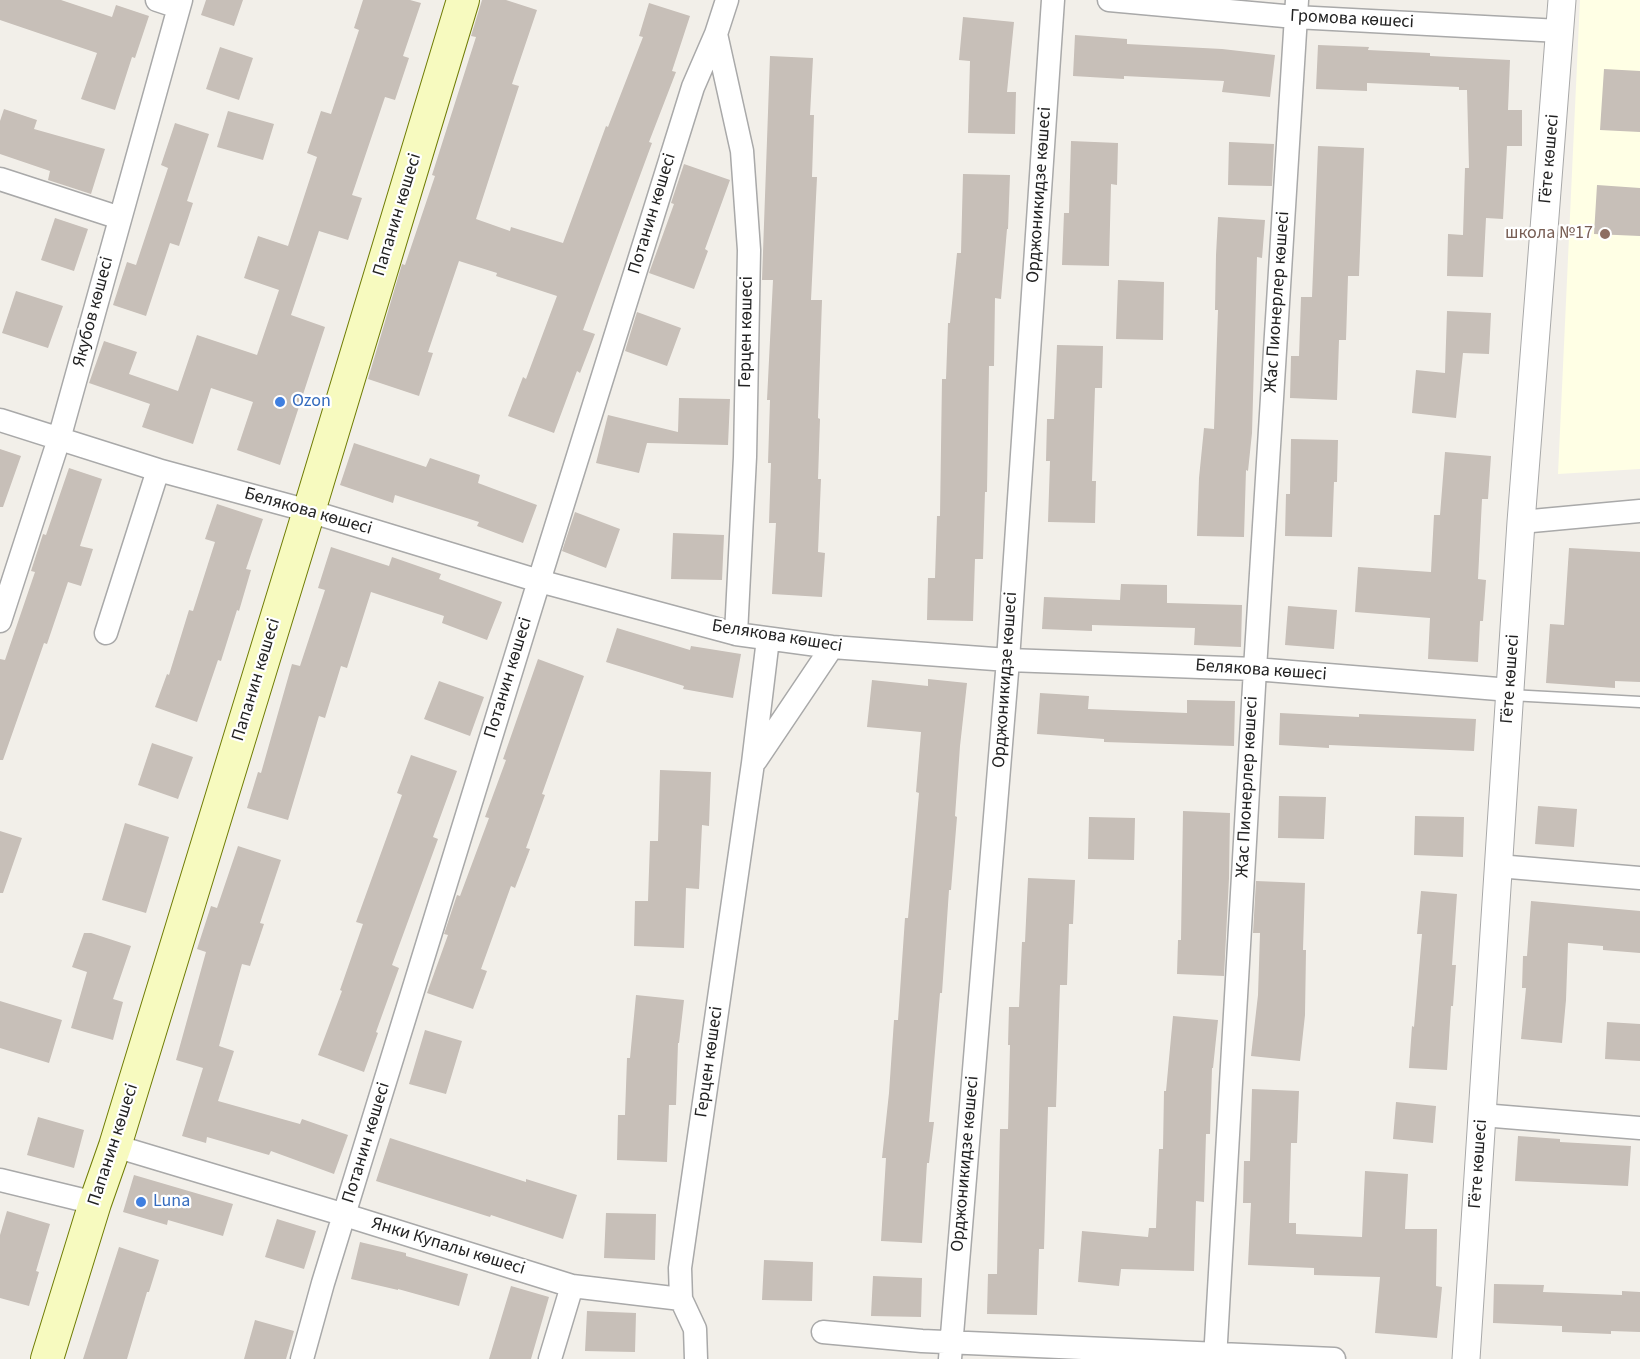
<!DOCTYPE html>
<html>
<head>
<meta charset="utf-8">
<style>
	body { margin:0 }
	canvas { display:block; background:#f2efe9 }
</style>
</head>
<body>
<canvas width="1640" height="1359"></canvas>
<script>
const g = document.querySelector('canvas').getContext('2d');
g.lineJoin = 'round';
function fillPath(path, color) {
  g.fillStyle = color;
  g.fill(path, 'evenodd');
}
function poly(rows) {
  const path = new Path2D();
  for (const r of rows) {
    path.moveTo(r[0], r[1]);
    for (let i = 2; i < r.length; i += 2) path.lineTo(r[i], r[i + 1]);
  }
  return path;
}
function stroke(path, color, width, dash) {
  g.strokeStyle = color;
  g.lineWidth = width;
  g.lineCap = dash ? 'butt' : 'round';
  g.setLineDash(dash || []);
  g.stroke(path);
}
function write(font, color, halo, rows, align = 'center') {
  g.font = font + ' "Source Sans 3",sans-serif';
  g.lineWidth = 4.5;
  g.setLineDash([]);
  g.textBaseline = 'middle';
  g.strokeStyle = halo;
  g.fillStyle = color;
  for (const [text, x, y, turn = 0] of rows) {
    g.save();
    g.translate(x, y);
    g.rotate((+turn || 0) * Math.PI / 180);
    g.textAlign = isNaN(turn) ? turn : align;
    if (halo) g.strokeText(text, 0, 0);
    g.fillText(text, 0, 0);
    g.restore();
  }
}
const education = poly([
	[1580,0,1640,0,1640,469,1558,474]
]);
const building = poly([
	[0,0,61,0,112,17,116,5,149,16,135,58,132,57,115,110,81,99,97,53,0,20],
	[206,0,243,0,234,26,201,15],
	[363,0,410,0,421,3,403,56,409,58,395,100,385,97,352,195,362,198,348,240,319,231,291,315,325,327,280,465,237,450,253,402,211,388,193,444,142,427,150,404,89,383,104,341,137,352,129,374,178,391,197,335,257,355,279,290,244,278,258,236,288,246,317,157,307,153,321,111,331,114,359,30,354,28],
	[482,0,506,0,537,10,512,84,519,86,476,219,510,231,511,227,563,243,606,126,608,127,643,37,639,36,649,3,690,16,672,71,676,72,649,142,652,143,583,330,595,334,580,373,577,371,554,433,508,416,523,377,526,379,557,296,496,276,497,273,459,261,428,352,433,353,419,396,368,379,402,264,405,265,435,176,432,175,476,37,471,36],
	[963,17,1014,22,1007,92,1016,92,1015,134,968,133,970,61,959,60],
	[1075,35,1127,39,1127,44,1222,49,1275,55,1270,97,1222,92,1224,81,1124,76,1124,79,1073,76],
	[1318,45,1369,47,1368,50,1430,53,1430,56,1510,60,1508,110,1522,110,1522,146,1507,146,1503,219,1486,218,1483,277,1447,276,1448,234,1463,235,1465,168,1469,168,1467,90,1459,90,1459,87,1367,83,1367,91,1316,89],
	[220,47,253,58,239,100,206,89],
	[770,56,813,58,810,115,814,115,812,177,817,177,811,300,822,300,818,418,820,419,818,479,821,479,818,552,825,553,822,597,772,594,776,523,769,523,771,463,768,463,770,400,767,400,773,280,762,280],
	[1604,69,1640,71,1640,132,1600,130],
	[4,109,37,120,34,129,105,149,91,194,48,180,50,171,0,154,0,121],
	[228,111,274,124,263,160,217,147],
	[175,123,209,134,187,201,193,203,179,246,170,243,146,316,113,305,127,262,136,265,168,168,161,165],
	[1071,141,1118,143,1117,185,1111,184,1109,266,1062,265,1064,213,1069,213],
	[1229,142,1274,144,1272,186,1228,185],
	[1318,146,1364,148,1359,276,1348,276,1346,340,1339,340,1337,400,1290,398,1291,356,1299,356,1301,297,1312,297],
	[684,164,730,180,705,249,708,251,694,289,649,273,674,204,671,203],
	[963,174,1010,175,1008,229,1007,229,1001,299,995,298,994,366,989,366,987,492,985,492,983,559,975,559,973,621,927,620,928,578,935,578,937,516,940,516,942,379,946,379,948,323,950,323,957,253,961,253],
	[1597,185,1640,188,1640,236,1594,234],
	[1218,217,1265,220,1262,258,1257,257,1252,433,1248,471,1246,470,1244,537,1197,536,1199,478,1204,428,1214,429,1218,310,1215,310,1216,255],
	[55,218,88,229,74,271,41,260],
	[1118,280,1164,282,1163,340,1116,339],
	[16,291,63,306,48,348,2,333],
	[1447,311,1491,313,1489,354,1463,353,1456,418,1412,413,1416,370,1445,373],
	[637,312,681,328,667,366,625,351],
	[1057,345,1103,346,1102,388,1095,388,1092,481,1096,481,1095,523,1048,522,1050,461,1046,461,1047,419,1054,419],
	[679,398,730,399,728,445,647,443,639,473,596,463,608,415,678,432],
	[1291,439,1338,440,1337,482,1334,482,1332,537,1285,536,1286,494,1290,494],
	[354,443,426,467,430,458,480,475,478,483,537,505,523,543,477,526,479,522,395,495,393,503,340,485],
	[0,449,21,456,3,507,0,507],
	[1445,452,1491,456,1488,499,1482,499,1478,579,1486,580,1483,621,1480,621,1478,662,1428,659,1430,618,1355,612,1358,567,1431,572,1434,515,1440,515],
	[69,468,102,479,80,546,93,549,81,586,68,582,47,644,44,643,3,760,0,760,0,659,5,660,35,572,31,571,43,534,46,535],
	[217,504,263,519,246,569,251,570,239,611,237,610,221,661,218,660,197,722,155,707,167,674,169,675,189,610,193,611,215,542,205,539],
	[575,512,620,529,606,568,562,551],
	[673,533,724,535,722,580,671,579],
	[331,547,389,566,392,557,441,574,439,579,502,602,487,640,442,623,444,616,371,592,347,668,341,666,325,718,319,716,288,820,247,808,258,772,261,773,292,664,300,666,325,590,318,588],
	[1569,548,1640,552,1640,682,1615,681,1615,688,1546,683,1550,624,1564,625],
	[1121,584,1167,585,1167,603,1242,605,1241,647,1194,645,1195,628,1092,625,1092,631,1042,629,1044,597,1120,600],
	[1288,606,1337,610,1334,649,1285,645],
	[617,628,690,650,691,646,741,654,733,698,683,689,684,686,606,662],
	[538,659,584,676,542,794,545,795,526,848,530,849,515,888,511,886,481,969,487,971,473,1009,427,993,448,935,444,934,457,895,460,896,489,818,485,817,506,760,503,759],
	[928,679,967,683,960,746,955,816,957,817,951,890,949,890,942,993,940,993,929,1122,934,1122,929,1163,927,1163,922,1243,881,1241,886,1158,882,1158,889,1093,894,1020,898,1020,905,918,908,918,919,793,916,792,921,732,867,727,872,680,928,686],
	[439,681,484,697,470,736,424,719],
	[1040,693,1089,696,1088,709,1187,713,1187,700,1235,701,1234,746,1104,742,1104,739,1037,734],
	[1280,713,1359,717,1359,714,1476,719,1474,751,1329,745,1329,748,1279,745],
	[152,743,193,757,178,799,138,785],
	[411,755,457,771,433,837,438,839,392,965,399,968,376,1032,378,1033,364,1072,318,1055,342,991,340,990,363,924,356,922,402,795,397,793],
	[660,770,711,772,709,826,702,825,699,889,686,888,684,948,634,946,635,901,648,901,650,841,658,841],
	[1279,796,1326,797,1324,839,1278,838],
	[1538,806,1577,809,1574,847,1535,844],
	[1183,811,1230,813,1229,878,1224,976,1177,974,1178,940,1181,940],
	[1415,816,1464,817,1463,857,1414,855],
	[1089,817,1135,818,1134,860,1088,859],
	[125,823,169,837,146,913,102,900],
	[0,831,22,838,3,893,0,893],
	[238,846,281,860,260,923,264,924,250,966,242,964,219,1046,234,1051,218,1101,300,1124,302,1119,348,1135,334,1174,271,1151,269,1155,207,1137,206,1143,182,1136,203,1068,176,1060,206,952,197,949,211,906,217,908],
	[1028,878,1075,880,1073,924,1069,924,1067,985,1060,985,1056,1107,1048,1107,1044,1249,1039,1249,1037,1315,987,1314,988,1274,997,1274,1000,1129,1008,1129,1010,1045,1008,1045,1009,1007,1019,1007,1022,942,1025,942],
	[1256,881,1305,883,1303,950,1306,950,1305,1015,1300,1061,1251,1056,1258,995,1260,933,1253,933],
	[1421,891,1457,894,1452,965,1456,965,1453,1006,1451,1006,1447,1070,1409,1068,1412,1026,1414,1027,1422,934,1417,934],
	[1531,901,1640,911,1640,953,1603,950,1603,946,1568,943,1566,1000,1562,1043,1521,1039,1526,988,1522,988,1523,956,1527,956],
	[84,933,91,933,131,946,113,999,123,1002,113,1040,71,1028,87,972,72,967],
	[636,995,684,1000,679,1043,678,1043,676,1105,669,1105,667,1162,617,1160,618,1115,625,1115,627,1058,630,1058],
	[0,1001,62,1020,49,1063,0,1048],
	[1173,1016,1218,1020,1213,1068,1212,1068,1210,1134,1206,1134,1204,1202,1196,1201,1194,1271,1121,1269,1119,1286,1078,1282,1082,1231,1148,1237,1149,1228,1156,1228,1159,1149,1163,1149,1164,1091,1166,1091],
	[1607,1022,1640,1024,1640,1061,1605,1059],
	[425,1030,462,1041,446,1094,409,1084],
	[1252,1089,1299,1091,1297,1143,1291,1143,1289,1223,1296,1223,1296,1234,1362,1237,1365,1171,1408,1174,1405,1229,1437,1229,1436,1286,1442,1287,1437,1338,1375,1333,1380,1277,1314,1275,1314,1268,1248,1265,1251,1203,1243,1203,1244,1161,1250,1161],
	[1396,1102,1436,1106,1433,1143,1393,1139],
	[38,1117,84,1130,74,1168,27,1155],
	[1518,1136,1560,1139,1560,1142,1631,1146,1628,1186,1515,1181],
	[390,1138,526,1182,526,1179,577,1195,563,1239,491,1215,490,1217,376,1181],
	[134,1175,233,1204,223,1236,168,1220,167,1225,123,1212],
	[7,1211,50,1224,36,1271,39,1272,29,1306,0,1298,0,1235],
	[606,1213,656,1214,655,1260,604,1258],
	[277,1219,316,1231,304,1269,265,1257],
	[360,1242,406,1253,406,1256,468,1274,459,1306,398,1289,398,1290,351,1279],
	[119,1247,159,1260,149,1292,147,1292,127,1359,83,1359],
	[764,1260,813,1262,812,1301,762,1300],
	[873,1276,922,1278,921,1317,871,1316],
	[1494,1284,1544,1285,1543,1292,1622,1295,1622,1291,1640,1292,1640,1332,1611,1331,1611,1334,1562,1332,1562,1326,1493,1323],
	[511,1286,549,1297,531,1359,489,1359],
	[587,1311,636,1313,635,1352,585,1351],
	[255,1320,294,1331,286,1359,244,1359]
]);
const service = poly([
	[1510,695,1640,702]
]);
const minor = poly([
	[157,0,178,7],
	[1109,0,1295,17,1560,31],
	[716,34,742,151,749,250,745,457,736,634],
	[0,179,120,218],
	[0,420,158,470,309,511,539,581,736,634,832,647,1008,660,1255,669,1510,690],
	[1521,522,1640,511],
	[0,621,59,439,181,0],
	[106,633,158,470],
	[756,760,832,647],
	[1498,866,1640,878],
	[1482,1115,1640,1128],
	[115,1146,345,1215,572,1286,681,1299],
	[0,1180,95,1203],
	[823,1332,922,1341,1334,1359],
	[302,1359,323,1283,539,581,693,87,716,34,727,0],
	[550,1359,572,1286],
	[696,1359,695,1329,681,1299,680,1268,753,763,768,639],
	[950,1359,1008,660,1053,0],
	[1215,1359,1255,669,1297,0]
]);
const tertiary = poly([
	[1466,1359,1521,522,1562,0]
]);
const secondary = poly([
	[47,1359,95,1203,115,1146,309,511,463,0]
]);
const markers = [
	[1605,234,6,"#8d6e63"],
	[280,402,6,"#3f7fe0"],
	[141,1202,6,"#3f7fe0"]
];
const streetNames = [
	["Громова көшесі",1352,20,3],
	["Гёте көшесі",1550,159,-85],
	["Орджоникидзе көшесі",1040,195,-86],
	["Потанин көшесі",653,214,-73],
	["Папанин көшесі",398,215,-73],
	["Жас Пионерлер көшесі",1278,302,-86],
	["Якубов көшесі",94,312,-75],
	["Герцен көшесі",747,332,-89],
	["Белякова көшесі",308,512,16],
	["Белякова көшесі",777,637,9],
	["Белякова көшесі",1261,671,4],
	["Потанин көшесі",509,678,-73],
	["Гёте көшесі",1511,679,-86],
	["Папанин көшесі",257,680,-73],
	["Орджоникидзе көшесі",1006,680,-86],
	["Жас Пионерлер көшесі",1248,787,-87],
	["Герцен көшесі",710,1062,-82],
	["Потанин көшесі",367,1143,-73],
	["Папанин көшесі",114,1145,-72],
	["Орджоникидзе көшесі",966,1164,-85],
	["Гёте көшесі",1479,1164,-86],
	["Янки Купалы көшесі",448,1247,17]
];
const educationNames = [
	["школа №17",1593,234]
];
const shopNames = [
	["Ozon",292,402],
	["Luna",153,1202]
];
fillPath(education, '#ffffe5');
fillPath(building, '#c7bfb8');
stroke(service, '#a9a9a9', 13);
stroke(minor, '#a9a9a9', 25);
stroke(tertiary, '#a9a9a9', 29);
stroke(secondary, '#707d05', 34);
stroke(service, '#fff', 10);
stroke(minor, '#fff', 22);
stroke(tertiary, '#fff', 27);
stroke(secondary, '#f7fabf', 32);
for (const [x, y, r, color] of markers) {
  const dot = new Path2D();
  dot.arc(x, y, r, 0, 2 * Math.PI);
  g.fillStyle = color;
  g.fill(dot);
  stroke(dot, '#fff', 2);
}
write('18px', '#222', '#fff', streetNames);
write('18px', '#785e54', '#fff', educationNames, 'right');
write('18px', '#366cbe', '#fff', shopNames, 'left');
</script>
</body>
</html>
